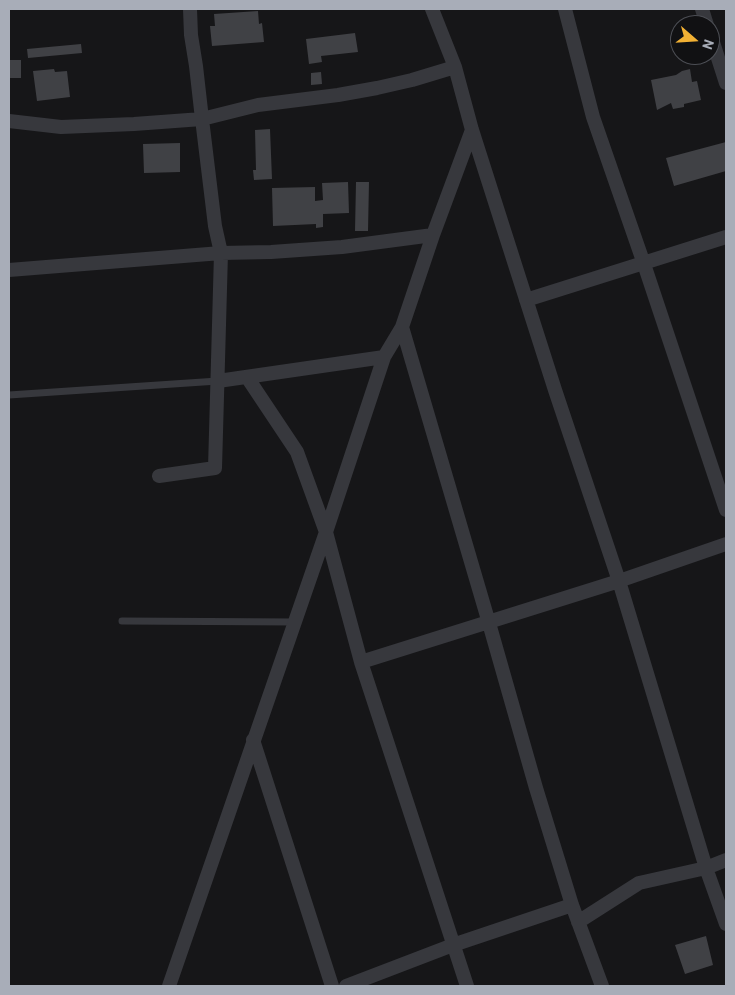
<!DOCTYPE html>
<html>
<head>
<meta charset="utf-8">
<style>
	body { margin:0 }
	#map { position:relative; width:735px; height:995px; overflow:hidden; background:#161618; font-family:Barlow,sans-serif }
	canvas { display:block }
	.frame { position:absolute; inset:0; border:10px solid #a8adb8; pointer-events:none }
	.north { position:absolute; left:670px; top:15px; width:50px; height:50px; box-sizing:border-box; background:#111113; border:1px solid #4d4f55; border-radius:50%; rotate:109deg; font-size:14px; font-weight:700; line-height:20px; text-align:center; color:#a8adb8 }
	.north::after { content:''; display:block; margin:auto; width:18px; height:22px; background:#f2b134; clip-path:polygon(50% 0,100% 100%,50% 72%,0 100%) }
</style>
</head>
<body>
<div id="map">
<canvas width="735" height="995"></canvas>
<div class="frame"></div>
<div class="north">N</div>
</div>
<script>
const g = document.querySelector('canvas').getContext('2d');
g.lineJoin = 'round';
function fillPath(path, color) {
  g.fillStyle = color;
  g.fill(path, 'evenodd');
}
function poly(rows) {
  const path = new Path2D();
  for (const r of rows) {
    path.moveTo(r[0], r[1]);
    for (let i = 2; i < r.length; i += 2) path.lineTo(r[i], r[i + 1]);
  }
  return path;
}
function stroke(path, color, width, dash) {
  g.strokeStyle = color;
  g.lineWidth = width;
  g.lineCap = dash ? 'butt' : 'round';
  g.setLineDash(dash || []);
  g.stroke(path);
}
const building = poly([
	[258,11,259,24,262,23,264,42,212,46,210,26,215,26,214,14],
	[355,33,358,52,321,56,322,62,309,64,306,39],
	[81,44,82,53,28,58,27,49],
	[9,60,21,60,21,78,9,78],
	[54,69,55,72,67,71,70,97,37,101,33,71],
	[690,69,692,82,697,81,701,100,684,104,684,107,673,109,671,103,657,110,651,80,676,75,682,71],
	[321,72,322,84,311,85,311,73],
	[270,129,272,179,254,180,253,170,256,170,255,130],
	[726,142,726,171,674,186,666,158],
	[180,143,180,172,144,173,143,144],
	[348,182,349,213,323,214,323,227,316,228,316,224,273,226,272,188,315,187,315,201,323,200,322,183],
	[356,182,369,182,368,231,355,231],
	[706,936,713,965,685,974,675,945]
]);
const lane = poly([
	[9,395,218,381],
	[122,621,295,622]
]);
const street = poly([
	[190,9,191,35,196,66,202,119,258,105,338,95,377,88,412,80,455,67],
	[432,9,455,67,472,130,555,390,619,581,706,868,726,924],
	[565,9,593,117,644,264,726,510],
	[702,9,707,25],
	[710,33,726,83],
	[9,121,61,127,134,124,202,119,215,226,221,253,215,468,159,476],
	[9,270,221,253,271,252,342,247,433,235],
	[526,300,726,237],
	[402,327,489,623,536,788,572,905,602,986],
	[247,377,297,452,326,532,361,662,467,986],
	[218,381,384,357],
	[361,662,619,581,726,544],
	[253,740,332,986],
	[578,922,639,883,706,868,726,860],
	[169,986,326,532,384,357,402,327,433,235,472,130],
	[346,986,453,945,572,905]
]);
fillPath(building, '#404145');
stroke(lane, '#37383d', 7);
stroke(street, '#37383d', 14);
</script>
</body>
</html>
